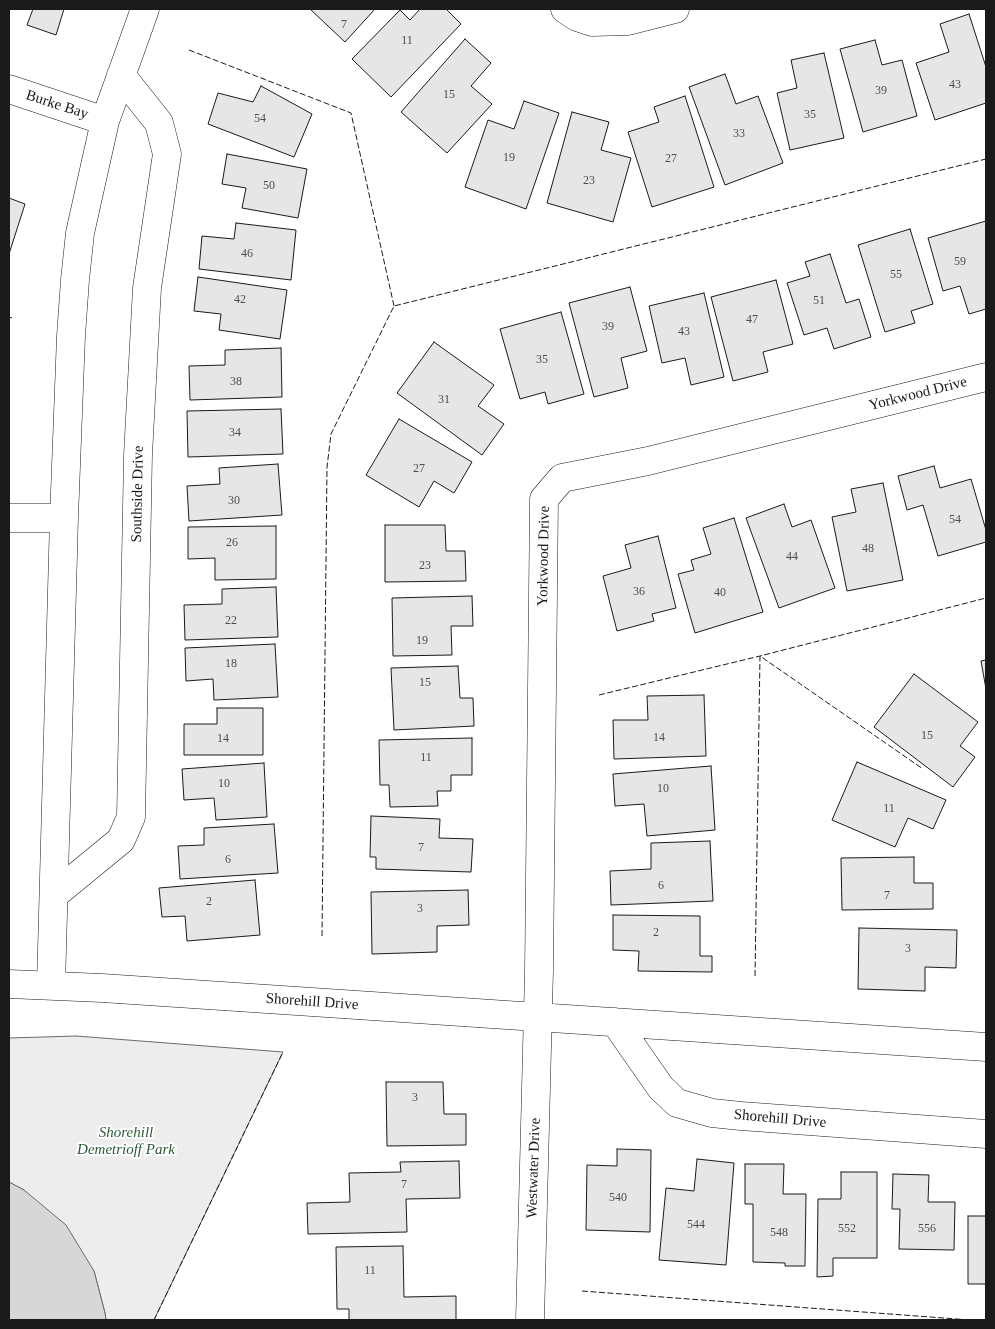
<!DOCTYPE html>
<html>
<head>
<meta charset="utf-8">
<style>
	body { margin:0 }
	#map { position:relative; width:995px; height:1329px; overflow:hidden; background:#fff; font-family:"Times New Roman",serif }
	canvas { display:block }
	.frame { position:absolute; inset:0; border:10px solid #1a1a1a; pointer-events:none }
</style>
</head>
<body>
<div id="map">
<canvas width="995" height="1329"></canvas>
<div class="frame"></div>
</div>
<script>
const g = document.querySelector('canvas').getContext('2d');
g.lineJoin = 'round';
function fillPath(path, color) {
  g.fillStyle = color;
  g.fill(path, 'evenodd');
}
function poly(rows) {
  const path = new Path2D();
  for (const r of rows) {
    path.moveTo(r[0], r[1]);
    for (let i = 2; i < r.length; i += 2) path.lineTo(r[i], r[i + 1]);
  }
  return path;
}
function stroke(path, color, width, dash) {
  g.strokeStyle = color;
  g.lineWidth = width;
  g.lineCap = dash ? 'butt' : 'round';
  g.setLineDash(dash || []);
  g.stroke(path);
}
function write(font, color, halo, rows, align = 'center') {
  g.font = font + ' "Times New Roman",serif';
  g.lineWidth = 4;
  g.setLineDash([]);
  g.textBaseline = 'middle';
  g.strokeStyle = halo;
  g.fillStyle = color;
  for (const [text, x, y, turn = 0] of rows) {
    g.save();
    g.translate(x, y);
    g.rotate((+turn || 0) * Math.PI / 180);
    g.textAlign = isNaN(turn) ? turn : align;
    if (halo) g.strokeText(text, 0, 0);
    g.fillText(text, 0, 0);
    g.restore();
  }
}
const green = poly([
	[76,1036,283,1052,154,1320,106,1320,105,1313,94,1271,24,1190,9,1182,9,1038,76,1036]
]);
const water = poly([
	[9,1182,24,1190,66,1225,94,1271,105,1313,106,1320,9,1320,9,1182]
]);
const building = poly([
	[33,9,64,9,56,35,27,25,33,9],
	[310,9,375,9,345,42,310,9],
	[420,9,446,9,461,24,391,97,352,59,400,10,410,20,420,9],
	[969,14,986,67,986,103,935,120,916,63,949,52,940,24,969,14],
	[465,39,491,63,471,86,492,104,447,153,401,112,465,39],
	[875,40,882,65,902,60,917,116,863,132,840,49,875,40],
	[824,53,844,138,790,150,777,93,797,88,791,60,824,53],
	[725,74,736,104,758,96,783,163,725,185,689,87,725,74],
	[261,86,312,114,294,157,208,124,218,93,253,102,261,86],
	[685,96,714,187,652,207,628,132,659,122,654,107,685,96],
	[524,101,559,113,526,209,465,187,488,120,514,129,524,101],
	[572,112,609,122,601,150,631,158,613,222,547,203,572,112],
	[227,154,307,169,298,218,242,208,246,188,222,184,227,154],
	[9,198,25,204,9,254,9,198],
	[986,221,986,309,969,314,960,286,943,291,928,238,986,221],
	[236,223,296,230,291,280,199,269,202,236,234,239,236,223],
	[910,229,933,304,911,311,915,323,885,332,858,245,910,229],
	[830,254,846,303,859,299,871,337,834,349,827,328,804,335,787,283,810,276,805,262,830,254],
	[198,277,287,290,280,339,219,330,221,314,194,311,198,277],
	[776,280,793,344,763,352,768,372,733,381,711,297,776,280],
	[630,287,647,351,621,358,628,388,594,397,569,303,630,287],
	[704,293,724,377,691,385,685,358,662,363,649,306,704,293],
	[561,312,584,394,548,404,545,392,520,399,500,329,561,312],
	[434,342,494,385,478,406,504,424,482,455,397,393,434,342],
	[281,348,282,397,190,400,189,366,225,365,225,350,281,348],
	[281,409,283,454,188,457,187,411,281,409],
	[399,419,472,462,454,493,434,481,419,507,366,475,399,419],
	[278,464,282,515,189,521,187,486,220,484,219,468,278,464],
	[934,466,940,488,971,479,986,530,986,542,938,556,923,505,907,510,898,476,934,466],
	[883,483,903,580,847,591,832,517,856,512,851,489,883,483],
	[784,504,792,527,811,520,835,588,779,608,746,518,784,504],
	[734,518,763,612,695,633,678,574,694,570,691,560,711,554,703,528,734,518],
	[385,525,445,525,446,551,465,551,466,581,385,582,385,525],
	[276,526,276,579,215,580,215,558,188,559,188,527,276,526],
	[658,536,676,608,652,614,654,621,617,631,603,576,631,568,625,545,658,536],
	[276,587,278,637,185,640,184,605,222,604,222,589,276,587],
	[472,596,473,626,451,626,452,655,393,656,392,598,472,596],
	[275,644,278,697,214,700,213,679,186,681,185,648,275,644],
	[986,660,986,689,981,661,986,660],
	[458,666,460,698,473,698,474,726,394,730,391,668,458,666],
	[914,674,978,722,960,746,975,757,953,787,874,727,914,674],
	[704,695,706,756,614,759,613,720,648,720,647,696,704,695],
	[217,708,263,708,263,755,184,755,184,724,217,724,217,708],
	[472,738,472,775,451,775,451,791,437,791,438,806,390,807,389,785,380,785,379,740,472,738],
	[857,762,946,800,933,829,908,818,895,847,832,820,857,762],
	[264,763,267,817,216,820,214,798,184,800,182,769,264,763],
	[711,766,715,830,647,836,644,804,615,806,613,774,711,766],
	[371,816,440,819,439,838,473,839,471,872,376,869,376,857,370,857,371,816],
	[274,824,278,873,180,879,178,846,204,845,204,828,274,824],
	[710,841,713,901,611,905,610,871,651,869,651,843,710,841],
	[914,857,914,883,933,883,933,909,842,910,841,858,914,857],
	[255,880,260,935,187,941,185,916,162,917,159,888,255,880],
	[468,890,469,925,437,926,437,952,372,954,371,892,468,890],
	[613,915,700,916,700,956,712,956,712,972,638,971,639,951,613,950,613,915],
	[859,928,957,930,956,968,925,967,925,991,858,989,859,928],
	[386,1082,443,1082,444,1114,466,1114,466,1145,387,1146,386,1082],
	[617,1149,651,1150,650,1232,586,1230,587,1165,617,1166,617,1149],
	[697,1159,734,1163,726,1265,659,1260,666,1188,694,1191,697,1159],
	[459,1161,460,1198,406,1199,407,1232,308,1234,307,1203,350,1202,349,1173,401,1172,400,1162,459,1161],
	[745,1164,784,1164,783,1194,806,1194,805,1266,785,1266,785,1263,753,1262,753,1204,745,1204,745,1164],
	[841,1172,877,1172,877,1258,833,1258,833,1276,817,1277,818,1199,841,1199,841,1172],
	[893,1174,929,1175,928,1202,955,1202,954,1250,899,1249,900,1209,892,1209,893,1174],
	[968,1216,986,1216,986,1284,968,1284,968,1216],
	[403,1246,404,1297,456,1296,456,1320,349,1320,349,1309,337,1309,336,1247,403,1246]
]);
const minor = poly([
	[565,9,577,17,592,22,628,21,675,9],
	[9,89,105,121],
	[9,518,64,518],
	[54,895,121,840,131,817,138,455,147,288,167,154,159,123,121,75],
	[9,984,102,988,986,1047],
	[51,985,64,518,71,336,75,280,80,233,105,121,145,9],
	[615,1022,661,1088,677,1103,712,1113,741,1116,986,1134],
	[530,1320,539,971,544,499,562,478,648,461,986,377]
]);
const fence = poly([
	[189,50,351,113,394,306],
	[9,317,12,318],
	[599,695,760,656,986,598],
	[322,936,327,467,331,434,394,306,986,159],
	[755,976,760,656,923,769],
	[582,1291,970,1320],
	[154,1320,283,1052]
]);
const numberNames = [
	["7",344,25],
	["11",407,41],
	["43",955,85],
	["39",881,91],
	["15",449,95],
	["35",810,115],
	["54",260,119],
	["33",739,134],
	["19",509,158],
	["27",671,159],
	["23",589,181],
	["50",269,186],
	["46",247,254],
	["59",960,262],
	["55",896,275],
	["42",240,300],
	["51",819,301],
	["47",752,320],
	["39",608,327],
	["43",684,332],
	["35",542,360],
	["38",236,382],
	["31",444,400],
	["34",235,433],
	["27",419,469],
	["30",234,501],
	["54",955,520],
	["26",232,543],
	["48",868,549],
	["44",792,557],
	["23",425,566],
	["36",639,592],
	["40",720,593],
	["22",231,621],
	["19",422,641],
	["18",231,664],
	["15",425,683],
	["15",927,736],
	["14",659,738],
	["14",223,739],
	["11",426,758],
	["10",224,784],
	["10",663,789],
	["11",889,809],
	["7",421,848],
	["6",228,860],
	["6",661,886],
	["7",887,896],
	["2",209,902],
	["3",420,909],
	["2",656,933],
	["3",908,949],
	["3",415,1098],
	["7",404,1185],
	["540",618,1198],
	["544",696,1225],
	["552",847,1229],
	["556",927,1229],
	["548",779,1233],
	["11",370,1271]
];
const streetNames = [
	["Burke Bay",57,105,18],
	["Yorkwood Drive",918,394,-14],
	["Southside Drive",138,494,-89],
	["Yorkwood Drive",544,556,-89],
	["Shorehill Drive",312,1002,4],
	["Shorehill Drive",780,1119,5],
	["Westwater Drive",534,1168,-88]
];
const parkNames = [
	["Shorehill",126,1133],
	["Demetrioff Park",126,1150]
];
fillPath(green, '#ededed');
stroke(green, '#6a6a6a', 1);
fillPath(water, '#d7d7d7');
stroke(water, '#6a6a6a', 1);
fillPath(building, '#e6e6e6');
stroke(building, '#1a1a1a', 1);
stroke(minor, '#1a1a1a', 29);
stroke(minor, '#fff', 28);
stroke(fence, '#1a1a1a', 1, [6, 2.5]);
write('12px', '#4d4d4d', null, numberNames);
write('15px', '#1a1a1a', '#fff', streetNames);
write('italic 15px', '#2b5a34', '#fff', parkNames);
</script>
</body>
</html>
